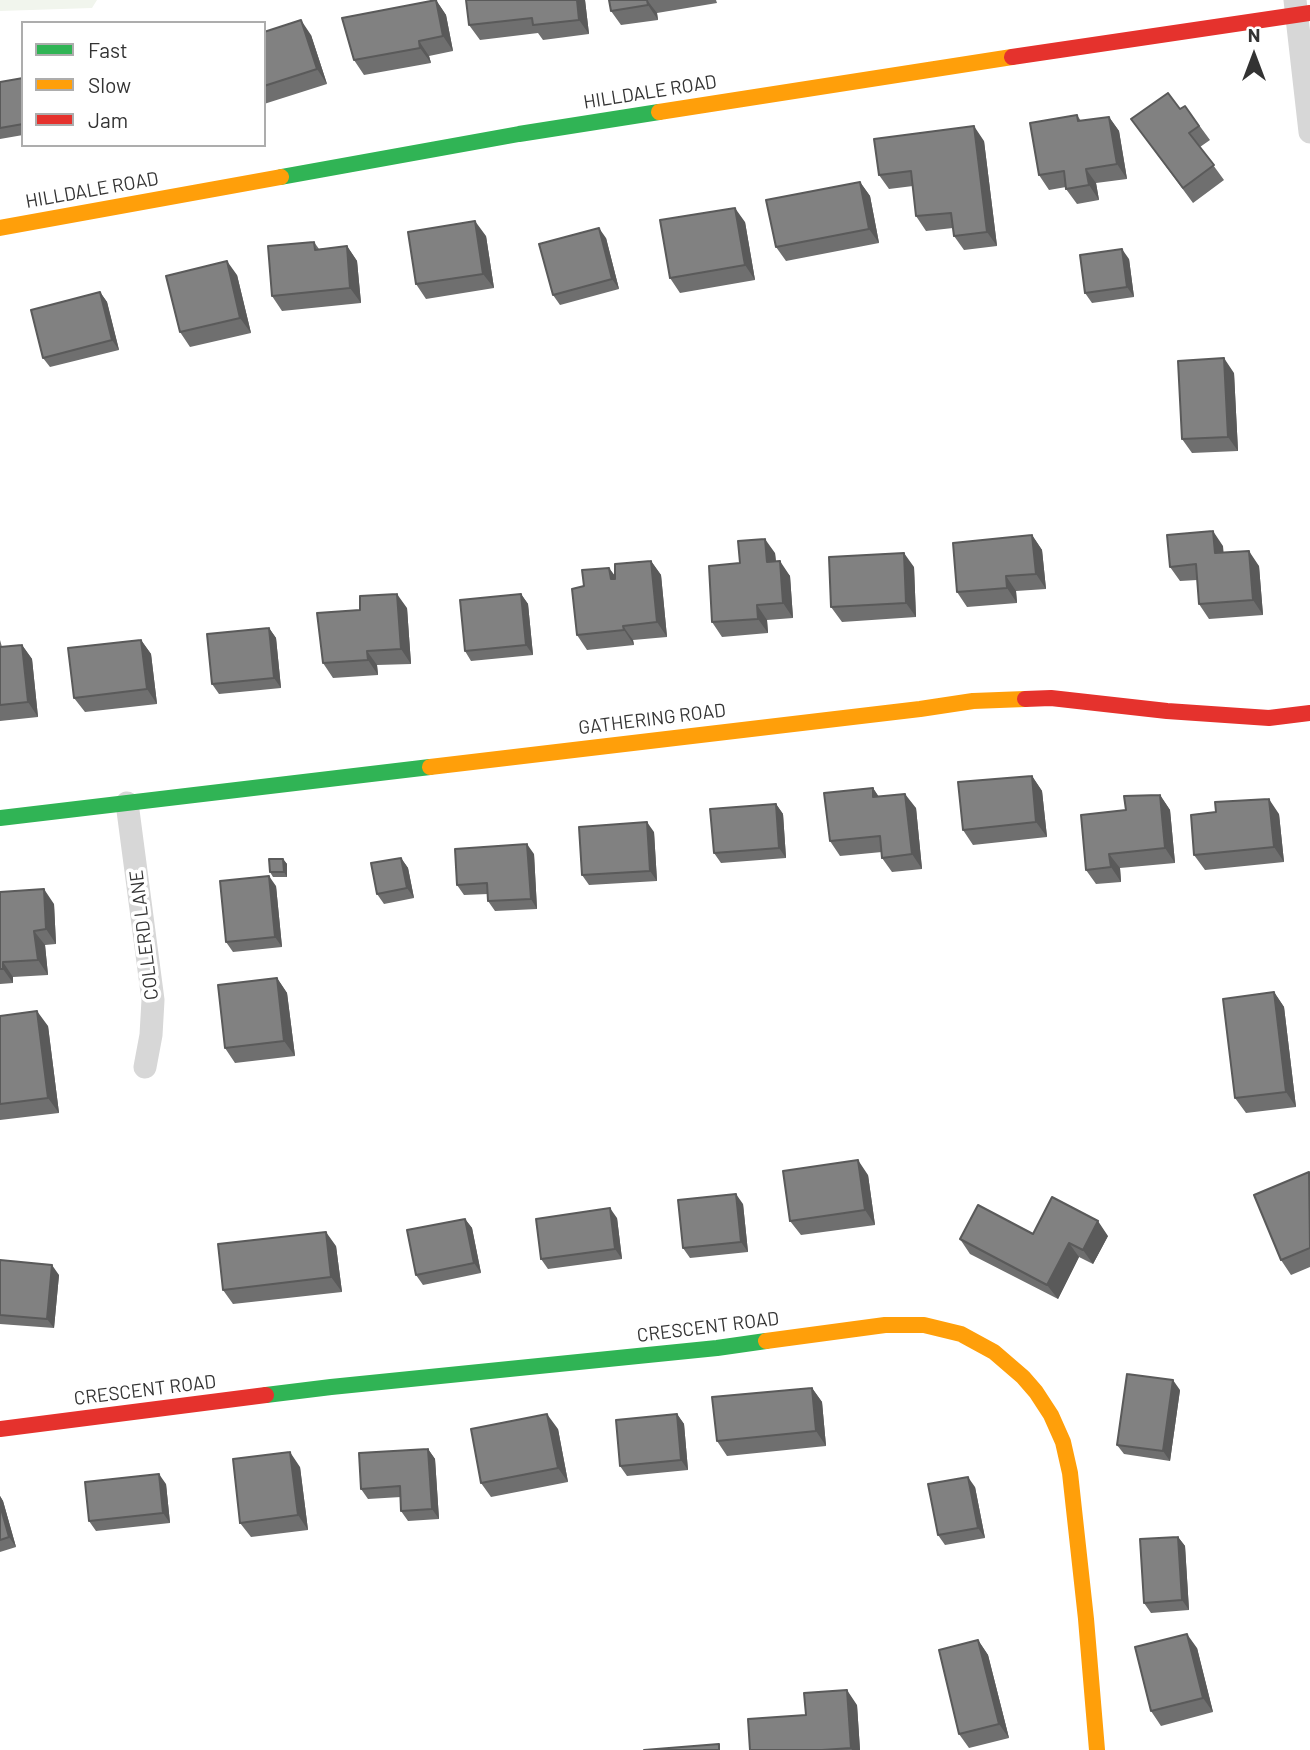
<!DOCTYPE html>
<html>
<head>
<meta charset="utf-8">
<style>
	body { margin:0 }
	#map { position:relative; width:1310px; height:1750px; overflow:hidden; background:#fff; font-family:Barlow,sans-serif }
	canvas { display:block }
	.legend { position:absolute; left:21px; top:21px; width:245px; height:126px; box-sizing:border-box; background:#fff; border:2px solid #adadad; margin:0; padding:9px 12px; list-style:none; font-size:21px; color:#333 }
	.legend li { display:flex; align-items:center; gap:14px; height:35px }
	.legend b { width:35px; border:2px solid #adadad }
	.north { position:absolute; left:1219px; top:21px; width:70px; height:70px; -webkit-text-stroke:5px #fff; paint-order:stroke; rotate:0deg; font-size:19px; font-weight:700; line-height:28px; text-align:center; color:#333 }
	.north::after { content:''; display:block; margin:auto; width:24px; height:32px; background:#333; clip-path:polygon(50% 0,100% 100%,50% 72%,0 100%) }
</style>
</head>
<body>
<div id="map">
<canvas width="1310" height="1750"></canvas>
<ul class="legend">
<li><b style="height:9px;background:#30b455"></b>Fast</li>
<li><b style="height:9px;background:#ff9f0a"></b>Slow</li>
<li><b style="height:9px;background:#e5322d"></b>Jam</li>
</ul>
<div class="north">N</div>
</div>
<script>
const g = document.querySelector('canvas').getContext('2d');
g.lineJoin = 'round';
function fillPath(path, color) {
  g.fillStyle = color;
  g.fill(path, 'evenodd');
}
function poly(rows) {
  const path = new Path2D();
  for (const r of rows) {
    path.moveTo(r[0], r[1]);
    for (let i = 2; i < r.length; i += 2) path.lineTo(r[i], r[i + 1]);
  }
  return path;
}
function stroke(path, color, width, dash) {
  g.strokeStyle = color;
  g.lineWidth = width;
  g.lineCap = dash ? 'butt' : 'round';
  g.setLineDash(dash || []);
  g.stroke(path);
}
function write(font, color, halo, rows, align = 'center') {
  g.font = font + ' Barlow,sans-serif';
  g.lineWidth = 7;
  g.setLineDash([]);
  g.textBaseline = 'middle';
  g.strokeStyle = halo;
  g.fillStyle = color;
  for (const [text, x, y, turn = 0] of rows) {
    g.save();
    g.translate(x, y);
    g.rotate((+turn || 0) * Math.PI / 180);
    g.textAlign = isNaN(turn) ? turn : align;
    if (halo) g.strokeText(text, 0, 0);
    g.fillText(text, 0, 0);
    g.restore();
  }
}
const green = poly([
	[0,0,97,0,92,8,0,11]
]);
const street = poly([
	[1295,0,1310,132],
	[127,803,153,1000,151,1035,145,1067]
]);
const fast = poly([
	[281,177,519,134,659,112],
	[0,818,430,767],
	[266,1395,331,1387,717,1348,766,1341]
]);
const slow = poly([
	[659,112,1012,57],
	[0,228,281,177],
	[430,767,920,709,973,701,1025,699],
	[766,1341,885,1325,924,1325,961,1334,994,1352,1023,1377,1036,1392,1051,1415,1063,1442,1070,1473,1086,1619,1097,1750]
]);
const jam = poly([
	[1012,57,1310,13],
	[1025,699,1051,698,1167,711,1269,718,1310,713],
	[0,1429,266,1395]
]);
const wall = poly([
	[436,0,446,15,453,51,429,56,431,63,364,75,354,60],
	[466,0,585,0,589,34,543,40,538,33,480,40,469,25],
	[609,0,716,0,717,3,657,13,658,20,621,25,611,11],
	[264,32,311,35,327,84,264,104],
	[23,78,23,135,0,139,0,82],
	[1185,106,1210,140,1200,147,1224,180,1193,203,1131,119,1180,109],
	[1077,115,1081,121,1109,117,1119,131,1127,179,1096,183,1099,200,1077,204,1066,189,1066,187,1049,190,1039,175],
	[984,141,997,246,964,250,954,236,953,228,926,231,916,216,913,186,889,189,879,175],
	[860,182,870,196,879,243,786,261,776,247],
	[745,222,755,280,680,293,670,278],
	[486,236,494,288,426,299,416,284],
	[606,238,619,289,560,305,553,295],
	[314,242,319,249,347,246,357,261,361,303,282,311,272,296],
	[1129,259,1134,297,1092,303,1085,293],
	[237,275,251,333,190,347,180,332],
	[100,292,107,302,119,350,50,367,43,358],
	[1234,373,1238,451,1192,453,1182,439],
	[1032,535,1042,550,1046,589,1016,591,1017,603,967,607,957,592],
	[1223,546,1223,553,1259,566,1263,615,1209,619,1199,604,1197,580,1180,581,1170,567],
	[775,553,776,561,790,576,793,618,767,620,768,633,722,637,712,622,740,563],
	[651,561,661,575,667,637,633,640,634,645,587,650,577,635,584,586,609,568,615,576],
	[914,567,916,617,842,622,831,607],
	[521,594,528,604,533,655,471,661,465,651],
	[407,608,411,664,377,665,378,675,333,678,323,663,360,610],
	[269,628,276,638,281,688,219,694,212,684],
	[0,640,2,647,22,645,32,659,38,717,0,721],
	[141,640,151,654,157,704,85,712,74,698],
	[1032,776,1042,791,1047,837,973,845,963,830],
	[873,788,878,796,916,808,922,869,892,872,882,858,882,852,840,856,830,841],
	[1160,795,1170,810,1175,863,1120,868,1121,882,1096,884,1086,870,1126,810],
	[776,804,783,814,786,858,721,863,714,853],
	[1216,812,1279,814,1284,862,1205,870,1194,855],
	[654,832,657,881,589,885,582,875],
	[534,854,537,909,495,911,488,901,488,894,464,895,457,885],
	[401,858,408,868,414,898,384,904,377,894],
	[283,859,287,864,287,877,273,877,270,872],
	[276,886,282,947,233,952,226,942],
	[0,892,54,904,56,944,45,945,48,975,13,977,13,983,0,984],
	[277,978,287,993,295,1056,235,1063,225,1048],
	[1274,992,1284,1007,1296,1107,1246,1113,1235,1098],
	[0,1016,48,1026,59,1113,0,1120],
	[1310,1173,1310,1267,1291,1275,1281,1260],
	[868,1175,875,1225,801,1235,790,1221],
	[743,1204,748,1252,690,1258,683,1248],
	[617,1218,622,1259,548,1269,541,1259],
	[465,1219,472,1228,481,1273,423,1285,416,1275],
	[1108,1236,1093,1264,1079,1257,1058,1299,970,1254,960,1239],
	[336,1246,342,1292,233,1304,223,1290],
	[0,1260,59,1275,54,1328,0,1324],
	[812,1388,822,1402,826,1446,727,1456,717,1441],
	[1180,1390,1170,1461,1124,1454,1117,1445],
	[677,1414,684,1424,688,1470,627,1476,620,1466],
	[558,1429,568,1482,491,1497,481,1483],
	[428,1449,435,1459,439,1519,408,1521,401,1511,401,1497,368,1499,361,1489],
	[300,1467,308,1530,251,1537,240,1523],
	[166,1484,170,1523,96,1531,89,1521],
	[975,1487,985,1538,945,1545,938,1535],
	[0,1496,3,1501,16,1547,0,1552],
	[1178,1537,1185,1546,1189,1610,1151,1613,1144,1603],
	[978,1640,988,1655,1009,1738,969,1748,959,1734],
	[1197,1648,1213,1712,1161,1726,1151,1711],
	[857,1705,860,1750,750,1750,806,1715]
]);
const shadedWall = poly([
	[436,0,446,15,453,51,443,36],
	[577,0,585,0,589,34,579,20],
	[647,0,657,13,658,20,648,5],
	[301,20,311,35,327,84,317,69],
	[419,41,429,56,431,63,420,48],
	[1109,117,1119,131,1127,179,1117,164],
	[974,126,984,141,997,246,987,232],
	[1086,169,1096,183,1099,200,1089,185],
	[860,182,870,196,879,243,869,229],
	[735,208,745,222,755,280,745,265],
	[475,221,486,236,494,288,483,274],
	[599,228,606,238,619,289,612,279],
	[347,246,357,261,361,303,350,288],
	[1122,249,1129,259,1134,297,1127,287],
	[227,261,237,275,251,333,240,318],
	[100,292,107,302,119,350,112,340],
	[1224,358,1234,373,1238,451,1228,437],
	[1213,531,1223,546,1225,568,1215,553],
	[1032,535,1042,550,1046,589,1036,574],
	[765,539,775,553,777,576,767,562],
	[1249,551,1259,566,1263,615,1253,600],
	[904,553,914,567,916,617,906,603],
	[651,561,661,575,667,637,657,622],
	[780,561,790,576,793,618,783,603],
	[609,568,620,583,611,579],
	[1006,576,1016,591,1017,603,1007,588],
	[397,594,407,608,411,664,401,649],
	[521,594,528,604,533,655,526,645],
	[757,605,767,620,768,633,758,619],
	[623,626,633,640,634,645,624,630],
	[269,628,276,638,281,688,274,678],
	[141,640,151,654,157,704,147,689],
	[22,645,32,659,38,717,28,702],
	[367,651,377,665,378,675,368,660],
	[1032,776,1042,791,1047,837,1036,822],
	[873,788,883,803,873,797],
	[905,794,916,808,922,869,912,854],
	[1160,795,1170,810,1175,863,1165,848],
	[1269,799,1279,814,1284,862,1274,847],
	[776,804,783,814,786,858,779,848],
	[647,822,654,832,657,881,650,871],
	[527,844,534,854,537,909,531,899],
	[1109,854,1120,868,1121,882,1111,867],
	[401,858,408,868,414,898,407,888],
	[283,859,287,864,287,877,284,872],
	[269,876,276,886,282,947,275,937],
	[44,889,54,904,56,944,46,929],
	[34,931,45,945,48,975,38,960],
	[3,962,13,977,13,983,3,969],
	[277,978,287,993,295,1056,284,1041],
	[1274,992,1284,1007,1296,1107,1286,1092],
	[37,1011,48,1026,59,1113,48,1098],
	[858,1160,868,1175,875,1225,865,1210],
	[736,1194,743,1204,748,1252,741,1242],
	[610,1208,617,1218,622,1259,615,1249],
	[465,1219,472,1228,481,1273,474,1263],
	[1098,1221,1108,1236,1093,1264,1083,1250],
	[326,1232,336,1246,342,1292,331,1277],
	[1069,1243,1079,1257,1058,1299,1047,1285],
	[52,1265,59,1275,54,1328,47,1319],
	[1173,1380,1180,1390,1170,1461,1163,1451],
	[812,1388,822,1402,826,1446,816,1431],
	[547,1414,558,1429,568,1482,558,1468],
	[677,1414,684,1424,688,1470,681,1460],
	[428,1449,435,1459,439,1519,432,1509],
	[290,1452,300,1467,308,1530,298,1515],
	[159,1474,166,1484,170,1523,163,1513],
	[968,1477,975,1487,985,1538,978,1528],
	[0,1496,3,1501,16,1547,9,1537,0,1505],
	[1178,1537,1185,1546,1189,1610,1182,1600],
	[1187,1634,1197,1648,1213,1712,1203,1698],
	[978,1640,988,1655,1009,1738,999,1724],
	[847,1690,857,1705,860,1750,852,1750,851,1748]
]);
const building = poly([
	[436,0,443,36,419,41,420,48,354,60,342,18,436,0],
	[466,0,577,0,579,20,533,25,532,18,469,25,466,0],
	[609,0,647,0,648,5,611,11,609,0],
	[301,20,317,69,264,86,264,32,301,20],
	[23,78,23,124,0,128,0,82,23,78],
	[1168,93,1180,109,1185,106,1199,126,1189,133,1214,165,1183,188,1131,119,1168,93],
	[1077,115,1078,121,1109,117,1117,164,1086,169,1089,185,1066,189,1064,171,1039,175,1030,123,1077,115],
	[974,126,987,232,954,236,951,213,916,216,911,171,879,175,874,139,974,126],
	[860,182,869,229,776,247,766,200,860,182],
	[735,208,745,265,670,278,660,220,735,208],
	[475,221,483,274,416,284,408,232,475,221],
	[599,228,612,279,553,295,539,244,599,228],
	[314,242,315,250,347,246,350,288,272,296,268,246,314,242],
	[1122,249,1127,287,1085,293,1080,255,1122,249],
	[227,261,240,318,180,332,166,276,227,261],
	[100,292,112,340,43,358,31,310,100,292],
	[1224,358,1228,437,1182,439,1178,361,1224,358],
	[1213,531,1215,553,1249,551,1253,600,1199,604,1196,564,1170,567,1167,535,1213,531],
	[1032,535,1036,574,1006,576,1007,588,957,592,953,543,1032,535],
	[765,539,767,562,780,561,783,603,757,605,758,619,712,622,709,566,740,563,738,541,765,539],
	[904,553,906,603,831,607,829,557,904,553],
	[651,561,657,622,623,626,624,630,577,635,572,589,584,586,582,570,609,568,611,579,615,579,615,564,651,561],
	[397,594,401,649,367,651,368,660,323,663,317,613,360,610,360,596,397,594],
	[521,594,526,645,465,651,460,600,521,594],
	[269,628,274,678,212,684,207,634,269,628],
	[141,640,147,689,74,698,68,648,141,640],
	[22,645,28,702,0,705,0,647,22,645],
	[1032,776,1036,822,963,830,958,782,1032,776],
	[873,788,873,797,905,794,912,854,882,858,880,836,830,841,824,793,873,788],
	[1160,795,1165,848,1109,854,1111,867,1086,870,1081,815,1126,810,1124,796,1160,795],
	[1269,799,1274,847,1194,855,1191,815,1216,812,1215,802,1269,799],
	[776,804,779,848,714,853,710,809,776,804],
	[647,822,650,871,582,875,579,827,647,822],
	[527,844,531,899,488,901,487,883,457,885,455,849,527,844],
	[401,858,407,888,377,894,371,863,401,858],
	[269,859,283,859,284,872,270,872,269,859],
	[269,876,275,937,226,942,220,881,269,876],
	[44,889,46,929,34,931,38,960,3,962,3,969,0,969,0,892,44,889],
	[277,978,284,1041,225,1048,218,985,277,978],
	[1274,992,1286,1092,1235,1098,1223,999,1274,992],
	[37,1011,48,1098,0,1104,0,1016,37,1011],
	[858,1160,865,1210,790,1221,783,1171,858,1160],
	[1309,1172,1310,1248,1281,1260,1254,1195,1309,1172],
	[736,1194,741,1242,683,1248,678,1200,736,1194],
	[1052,1197,1098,1221,1083,1250,1069,1243,1047,1285,960,1239,978,1205,1033,1234,1052,1197],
	[610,1208,615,1249,541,1259,536,1219,610,1208],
	[465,1219,474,1263,416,1275,407,1230,465,1219],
	[326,1232,331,1277,223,1290,218,1244,326,1232],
	[0,1260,52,1265,47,1319,0,1315,0,1260],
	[1127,1374,1173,1380,1163,1451,1117,1445,1127,1374],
	[812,1388,816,1431,717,1441,712,1397,812,1388],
	[547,1414,558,1468,481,1483,471,1429,547,1414],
	[677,1414,681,1460,620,1466,616,1420,677,1414],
	[428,1449,432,1509,401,1511,400,1486,361,1489,359,1453,428,1449],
	[290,1452,298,1515,240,1523,233,1459,290,1452],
	[159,1474,163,1513,89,1521,85,1482,159,1474],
	[968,1477,978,1528,938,1535,928,1484,968,1477],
	[0,1505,9,1537,0,1540,0,1505],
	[1178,1537,1182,1600,1144,1603,1140,1539,1178,1537],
	[1187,1634,1203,1698,1151,1711,1135,1647,1187,1634],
	[978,1640,999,1724,959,1734,939,1650,978,1640],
	[847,1690,851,1748,822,1750,750,1750,748,1719,806,1715,804,1693,847,1690],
	[719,1744,719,1750,644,1750,719,1744]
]);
const streetNames = [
	["HILLDALE ROAD",650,92,-9],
	["HILLDALE ROAD",92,190,-10],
	["GATHERING ROAD",652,719,-7],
	["COLLERD LANE",144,935,-97],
	["CRESCENT ROAD",708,1327,-7],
	["CRESCENT ROAD",145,1390,-7]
];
fillPath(green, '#f1f5ed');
stroke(street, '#d7d7d7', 23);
stroke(fast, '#30b455', 16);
stroke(slow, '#ff9f0a', 16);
stroke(jam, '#e5322d', 16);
fillPath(wall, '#6f6f6f');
fillPath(shadedWall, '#5a5a5a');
fillPath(building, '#818181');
stroke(building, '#5a5a5a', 2);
write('19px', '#333', '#fff', streetNames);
</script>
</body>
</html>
